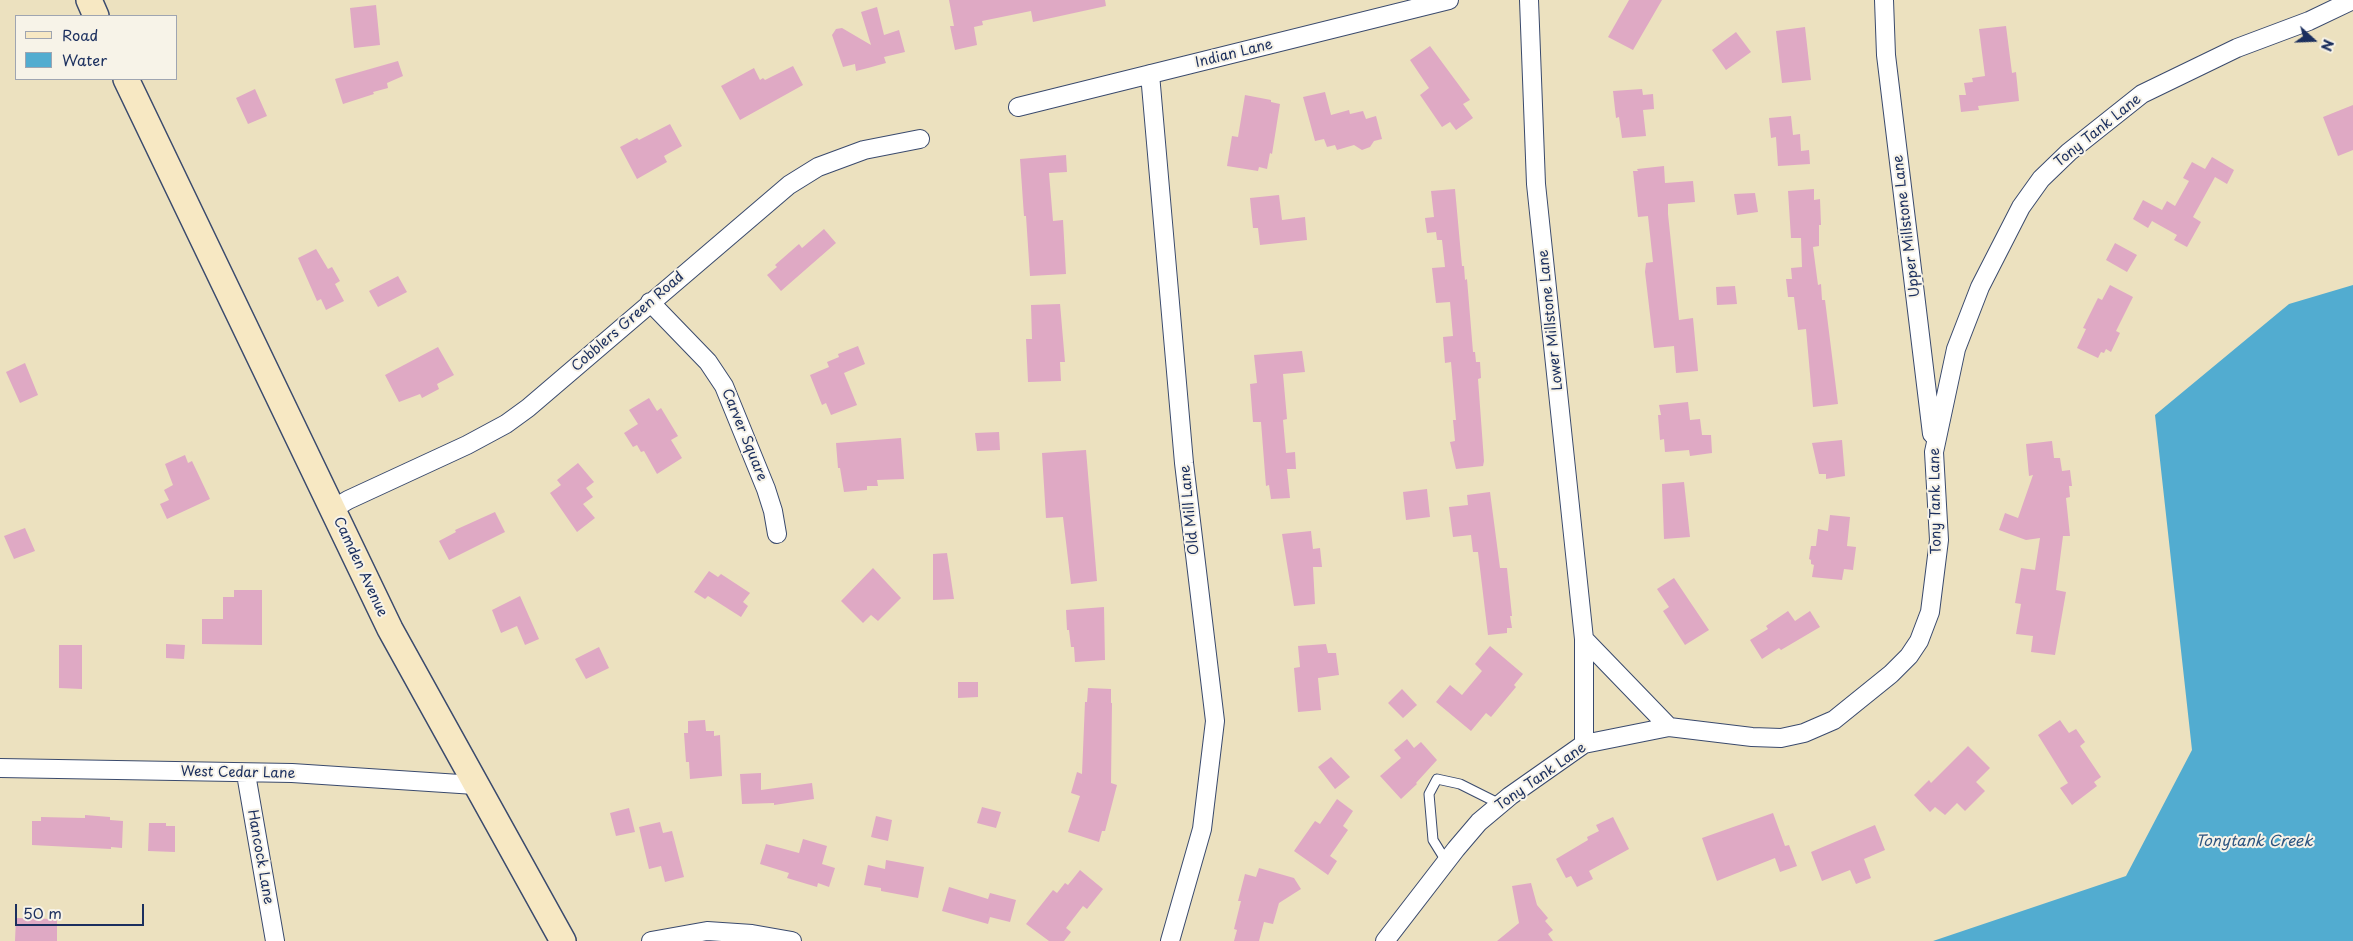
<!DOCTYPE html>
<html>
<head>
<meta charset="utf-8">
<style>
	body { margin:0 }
	#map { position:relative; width:2353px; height:941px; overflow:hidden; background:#ece1bf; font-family:"Playpen Sans",sans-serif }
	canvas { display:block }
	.legend { position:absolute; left:15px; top:15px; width:162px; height:65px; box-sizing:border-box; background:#f7f3e8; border:1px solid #9fa5b1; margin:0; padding:6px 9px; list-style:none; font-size:15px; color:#1b2f5e }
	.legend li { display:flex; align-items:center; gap:10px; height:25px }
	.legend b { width:25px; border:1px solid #9fa5b1 }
	.north { position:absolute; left:2288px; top:15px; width:50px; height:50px; -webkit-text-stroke:4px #f7f3e8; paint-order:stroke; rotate:110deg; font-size:14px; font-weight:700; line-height:20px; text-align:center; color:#1b2f5e }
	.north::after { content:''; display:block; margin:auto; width:18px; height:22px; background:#1b2f5e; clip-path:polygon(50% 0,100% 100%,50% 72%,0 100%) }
	.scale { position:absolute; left:15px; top:904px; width:129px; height:22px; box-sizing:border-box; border:2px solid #1b2f5e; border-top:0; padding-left:6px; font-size:15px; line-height:18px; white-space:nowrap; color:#1b2f5e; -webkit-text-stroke:4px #f7f3e8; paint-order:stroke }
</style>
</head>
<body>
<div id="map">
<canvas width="2353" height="941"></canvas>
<ul class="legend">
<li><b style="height:6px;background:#f7e8c3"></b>Road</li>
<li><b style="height:14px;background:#52acd0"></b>Water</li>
</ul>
<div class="north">N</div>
<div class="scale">50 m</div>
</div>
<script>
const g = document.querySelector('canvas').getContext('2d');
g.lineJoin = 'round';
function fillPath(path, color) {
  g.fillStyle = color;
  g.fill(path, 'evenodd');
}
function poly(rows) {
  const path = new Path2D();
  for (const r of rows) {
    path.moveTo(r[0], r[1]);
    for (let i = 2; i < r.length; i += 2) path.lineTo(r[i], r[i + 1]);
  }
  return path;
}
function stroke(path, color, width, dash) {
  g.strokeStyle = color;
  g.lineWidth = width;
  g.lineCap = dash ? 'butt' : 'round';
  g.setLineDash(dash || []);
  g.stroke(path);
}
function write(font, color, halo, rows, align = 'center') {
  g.font = font + ' "Playpen Sans",sans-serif';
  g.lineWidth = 4;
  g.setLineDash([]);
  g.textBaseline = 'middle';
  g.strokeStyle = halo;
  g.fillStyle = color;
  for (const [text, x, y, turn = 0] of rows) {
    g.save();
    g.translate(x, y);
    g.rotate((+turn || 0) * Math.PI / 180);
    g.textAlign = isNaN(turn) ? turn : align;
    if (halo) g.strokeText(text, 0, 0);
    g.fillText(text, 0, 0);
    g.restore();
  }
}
const water = poly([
	[2353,285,2353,941,1933,941,2126,876,2192,750,2155,415,2289,304]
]);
const building = poly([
	[949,0,1105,0,1106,6,1033,22,1031,11,982,21,983,25,974,27,977,45,955,50,950,26,954,26],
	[1629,0,1662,0,1633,50,1608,37],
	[376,5,380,45,354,48,350,8],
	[877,7,884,35,899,30,905,52,884,57,886,63,868,68,856,71,855,64,843,67,832,35,836,29,842,28,871,45,861,12],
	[2006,26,2012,73,2016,72,2019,101,1978,106,1979,110,1961,112,1959,95,1966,95,1964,83,1973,82,1972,78,1985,76,1979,29],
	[1805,27,1811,80,1782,83,1776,31],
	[1736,32,1751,52,1726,70,1712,50],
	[1430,46,1470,100,1463,104,1473,118,1456,130,1450,122,1442,127,1420,95,1429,88,1410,60],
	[398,61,403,76,387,83,388,88,373,92,374,94,343,104,335,79],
	[793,66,803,85,740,120,721,86,754,68,760,80,763,78,765,80],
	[255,89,267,116,248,124,236,98],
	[1642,89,1643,95,1653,94,1654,109,1643,110,1646,136,1622,138,1619,117,1616,118,1613,91],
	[1325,92,1331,115,1349,110,1350,114,1363,111,1366,119,1376,116,1382,139,1374,141,1370,147,1362,150,1354,145,1337,150,1335,145,1327,147,1324,139,1315,141,1303,97],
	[1245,95,1271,100,1271,102,1280,104,1272,154,1270,153,1267,169,1259,167,1258,171,1227,166,1232,136,1238,137],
	[2353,105,2353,150,2338,156,2323,117],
	[1791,116,1793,135,1800,134,1801,151,1809,150,1810,164,1778,166,1776,137,1771,138,1769,118],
	[670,124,682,146,664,156,667,162,637,179,620,147,637,138,639,140],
	[1066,155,1067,172,1049,173,1053,221,1063,220,1066,274,1030,276,1026,216,1024,216,1020,159],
	[2212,157,2234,170,2227,184,2215,177,2193,217,2201,222,2187,247,2174,240,2177,235,2152,221,2148,228,2133,219,2143,200,2162,210,2167,201,2175,206,2189,181,2183,178,2192,162,2205,169],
	[1664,166,1665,183,1693,181,1695,202,1668,204,1668,214,1679,320,1693,318,1698,371,1676,373,1674,346,1654,348,1645,272,1646,263,1653,262,1648,216,1638,217,1633,171,1638,171,1637,169],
	[1455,189,1462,266,1464,266,1465,280,1467,279,1473,352,1475,352,1476,362,1480,362,1481,378,1478,379,1484,461,1483,466,1456,469,1450,442,1455,441,1453,420,1456,420,1451,362,1445,363,1443,337,1453,336,1450,302,1436,303,1432,268,1445,267,1442,240,1437,240,1436,232,1427,233,1425,218,1434,217,1431,191],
	[1814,189,1814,200,1820,199,1821,225,1819,225,1819,246,1813,247,1818,285,1821,284,1822,300,1825,300,1838,404,1813,407,1806,329,1798,330,1794,297,1788,297,1786,279,1792,279,1791,268,1802,267,1801,238,1791,238,1788,191],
	[1755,193,1758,212,1737,215,1734,194],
	[1279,195,1282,220,1305,217,1307,240,1260,245,1258,228,1253,228,1250,198],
	[824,229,836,243,781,291,767,275,777,267,775,265,799,244,802,248],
	[2115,243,2137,255,2127,272,2106,260],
	[316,249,328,269,332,267,340,281,335,284,344,301,326,310,321,299,317,301,298,258],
	[398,276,407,292,378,307,369,291],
	[2110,285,2133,297,2116,331,2120,333,2111,352,2106,349,2104,353,2101,352,2098,358,2077,348,2086,329,2083,328,2098,298,2102,300],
	[1735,286,1737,304,1717,305,1716,287],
	[1060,304,1065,362,1060,362,1061,381,1028,382,1026,339,1032,339,1031,305],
	[858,346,865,364,844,373,857,405,831,415,826,403,822,405,810,375,829,367,827,362,839,357,838,354],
	[438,347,454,375,437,384,439,389,422,398,420,394,399,402,385,375],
	[1302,351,1305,372,1283,374,1287,419,1283,420,1286,453,1295,452,1296,469,1287,469,1290,498,1271,499,1269,485,1266,486,1261,422,1253,422,1250,384,1257,383,1254,355],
	[25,363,38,395,20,403,6,372],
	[649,398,657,411,661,408,678,436,671,440,682,458,657,474,644,451,641,452,637,445,633,447,624,433,638,424,629,410],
	[1688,402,1690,420,1700,419,1702,435,1711,435,1712,453,1690,456,1689,450,1665,452,1664,439,1660,440,1658,415,1661,415,1659,405],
	[999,432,1000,450,977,451,975,433],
	[901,438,904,479,877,480,878,486,867,486,867,490,844,492,840,468,838,468,836,443],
	[1842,440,1845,476,1826,479,1826,474,1819,474,1812,443],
	[2052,441,2054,458,2060,458,2062,471,2070,470,2072,486,2069,486,2070,497,2066,498,2070,536,2063,536,2056,590,2066,592,2055,655,2031,652,2033,636,2016,634,2021,604,2015,603,2021,568,2035,570,2040,538,2026,540,1999,530,2005,513,2018,518,2033,475,2029,476,2026,444],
	[1086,450,1097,581,1071,584,1063,517,1046,518,1042,453],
	[185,455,188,463,192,461,210,499,167,519,160,504,169,500,164,490,173,485,165,464],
	[578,463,594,482,586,488,593,497,583,504,595,518,577,532,550,493,561,485,557,480],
	[1684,482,1690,537,1664,539,1662,484],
	[1427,489,1430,517,1406,520,1403,492],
	[1490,492,1500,568,1507,568,1512,616,1510,616,1512,628,1507,628,1507,633,1488,635,1478,552,1473,552,1471,535,1453,537,1449,507,1468,505,1467,495],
	[495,512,505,532,449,560,439,541,456,532,455,530],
	[1830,515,1850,517,1847,546,1856,547,1853,570,1844,569,1842,580,1812,577,1814,565,1811,564,1811,560,1809,559,1811,546,1816,546,1818,529,1828,531],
	[25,528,35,551,14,559,4,536],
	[1311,531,1313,549,1320,548,1322,567,1313,567,1315,604,1294,606,1282,534],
	[947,553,954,599,933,600,933,554],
	[873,568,901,598,878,621,871,615,863,623,841,601],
	[709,571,718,577,721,574,750,593,743,602,748,606,741,617,708,596,705,599,694,592],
	[1674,578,1709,630,1685,645,1663,611,1669,607,1657,589],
	[234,590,262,590,262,645,202,644,202,619,223,619,223,597,234,597],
	[520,596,539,639,525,645,517,626,501,633,492,610],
	[1104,607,1105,660,1075,662,1074,647,1071,647,1069,630,1067,630,1066,610],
	[1788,611,1795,621,1810,611,1820,627,1781,650,1779,648,1762,659,1750,640,1768,629,1766,626],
	[166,644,185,645,184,659,166,658],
	[1326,644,1328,653,1336,653,1339,675,1318,678,1321,710,1298,712,1294,668,1300,667,1298,646],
	[59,645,82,645,82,689,59,688],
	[1490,646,1523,674,1514,685,1516,687,1491,717,1486,713,1471,731,1436,702,1450,685,1462,695,1482,671,1475,664],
	[599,647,609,668,586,679,575,659],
	[958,682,978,682,978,697,958,698],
	[1088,688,1111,689,1111,703,1112,703,1111,783,1117,785,1105,831,1102,831,1099,842,1068,832,1080,796,1071,793,1077,772,1082,774,1085,702,1087,702],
	[1402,689,1417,705,1403,718,1388,703],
	[705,720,706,731,714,731,714,736,720,735,722,776,690,779,689,762,686,762,684,733,688,733,688,721],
	[2060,720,2069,733,2076,729,2085,742,2080,746,2101,777,2094,782,2097,786,2072,805,2060,788,2068,783,2038,735],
	[1407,739,1414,748,1421,742,1437,760,1416,783,1417,784,1401,799,1380,776,1401,758,1394,750],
	[1968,746,1990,768,1976,782,1985,791,1965,811,1957,803,1945,815,1935,807,1930,812,1914,795,1929,780,1931,783],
	[1331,757,1350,777,1335,789,1318,767],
	[761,773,761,790,812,783,814,799,774,805,774,803,742,804,740,774],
	[1337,799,1353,811,1343,826,1348,830,1330,856,1337,861,1328,875,1294,851,1315,821,1320,824],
	[982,807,1001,812,996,828,977,823],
	[629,808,635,832,616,836,610,813],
	[1773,813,1785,846,1789,845,1797,866,1780,872,1775,858,1717,881,1702,838],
	[85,815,110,817,110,820,123,821,122,848,111,847,111,849,32,845,32,821,41,821,41,817,85,818],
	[876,816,892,820,888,841,871,837],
	[1613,817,1629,849,1589,871,1593,879,1577,887,1571,876,1566,878,1556,859,1588,840,1587,837,1599,831,1596,825],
	[660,822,663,833,672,831,684,877,665,882,661,866,649,869,639,827],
	[149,823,166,823,166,826,175,826,175,852,148,851],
	[1875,825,1885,850,1864,859,1871,878,1856,884,1850,870,1822,881,1811,852],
	[803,839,827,846,822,864,835,868,829,887,818,883,817,887,787,878,789,873,760,864,766,844,799,853],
	[886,860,924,867,918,898,881,891,881,888,864,885,868,865,885,869],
	[1259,868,1294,878,1301,889,1279,903,1273,924,1264,922,1259,941,1234,941,1237,930,1234,929,1241,901,1238,901,1245,874,1256,877],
	[1080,870,1103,889,1087,909,1083,906,1066,928,1071,932,1064,941,1049,941,1026,924,1053,890,1057,893,1065,883,1068,885],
	[1531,883,1537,905,1548,918,1545,921,1553,930,1548,934,1553,941,1497,941,1519,923,1512,886],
	[949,887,988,899,990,893,1016,900,1010,922,990,917,988,924,942,911],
	[16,918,57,919,57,941,15,941]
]);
const lane = poly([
	[1446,861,1433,840,1429,794,1437,779,1460,784,1500,804]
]);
const street = poly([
	[1529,0,1536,184,1584,639,1584,744],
	[1884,0,1886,55,1932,434],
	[1150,74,1184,463,1215,721,1202,829,1170,941],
	[1018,107,1449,0],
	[650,302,708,362,724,386,766,489,773,511,777,534],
	[333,509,348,500,467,445,506,424,528,408,789,185,818,167,864,150,920,139],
	[1584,639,1669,727],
	[0,768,292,773,475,785],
	[246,774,275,941],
	[651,941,707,931,752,934,792,941],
	[1385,941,1456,849,1479,822,1510,796,1584,744,1669,727,1752,737,1781,738,1804,733,1834,720,1891,674,1909,656,1919,641,1930,612,1939,540,1934,452,1956,349,1980,287,2021,207,2041,179,2069,152,2142,94,2237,48,2309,21,2353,0]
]);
const secondary = poly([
	[89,0,96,16],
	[126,79,390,629,563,941]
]);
const streetNames = [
	["Indian Lane",1234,54,-14],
	["Tony Tank Lane",2098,131,-39],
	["Upper Millstone Lane",1907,226,-97],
	["Lower Millstone Lane",1551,320,-96],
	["Cobblers Green Road",628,322,-41],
	["Carver Square",744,435,68],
	["Tony Tank Lane",1936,501,-91],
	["Old Mill Lane",1190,510,-96],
	["Camden Avenue",360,567,65],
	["West Cedar Lane",238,773,1],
	["Tony Tank Lane",1541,777,-35],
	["Hancock Lane",260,857,80]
];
const waterNames = [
	["Tonytank Creek",2254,842]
];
fillPath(water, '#52acd0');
fillPath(building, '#dfa9c4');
stroke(lane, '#3a4a6d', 11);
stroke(street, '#3a4a6d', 20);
stroke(secondary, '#3a4a6d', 28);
stroke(lane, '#fff', 9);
stroke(street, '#fff', 18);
stroke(secondary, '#f7e8c3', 25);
write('14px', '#1b2f5e', '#f7f3e8', streetNames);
write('italic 15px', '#2c5480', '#f7f3e8', waterNames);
</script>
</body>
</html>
